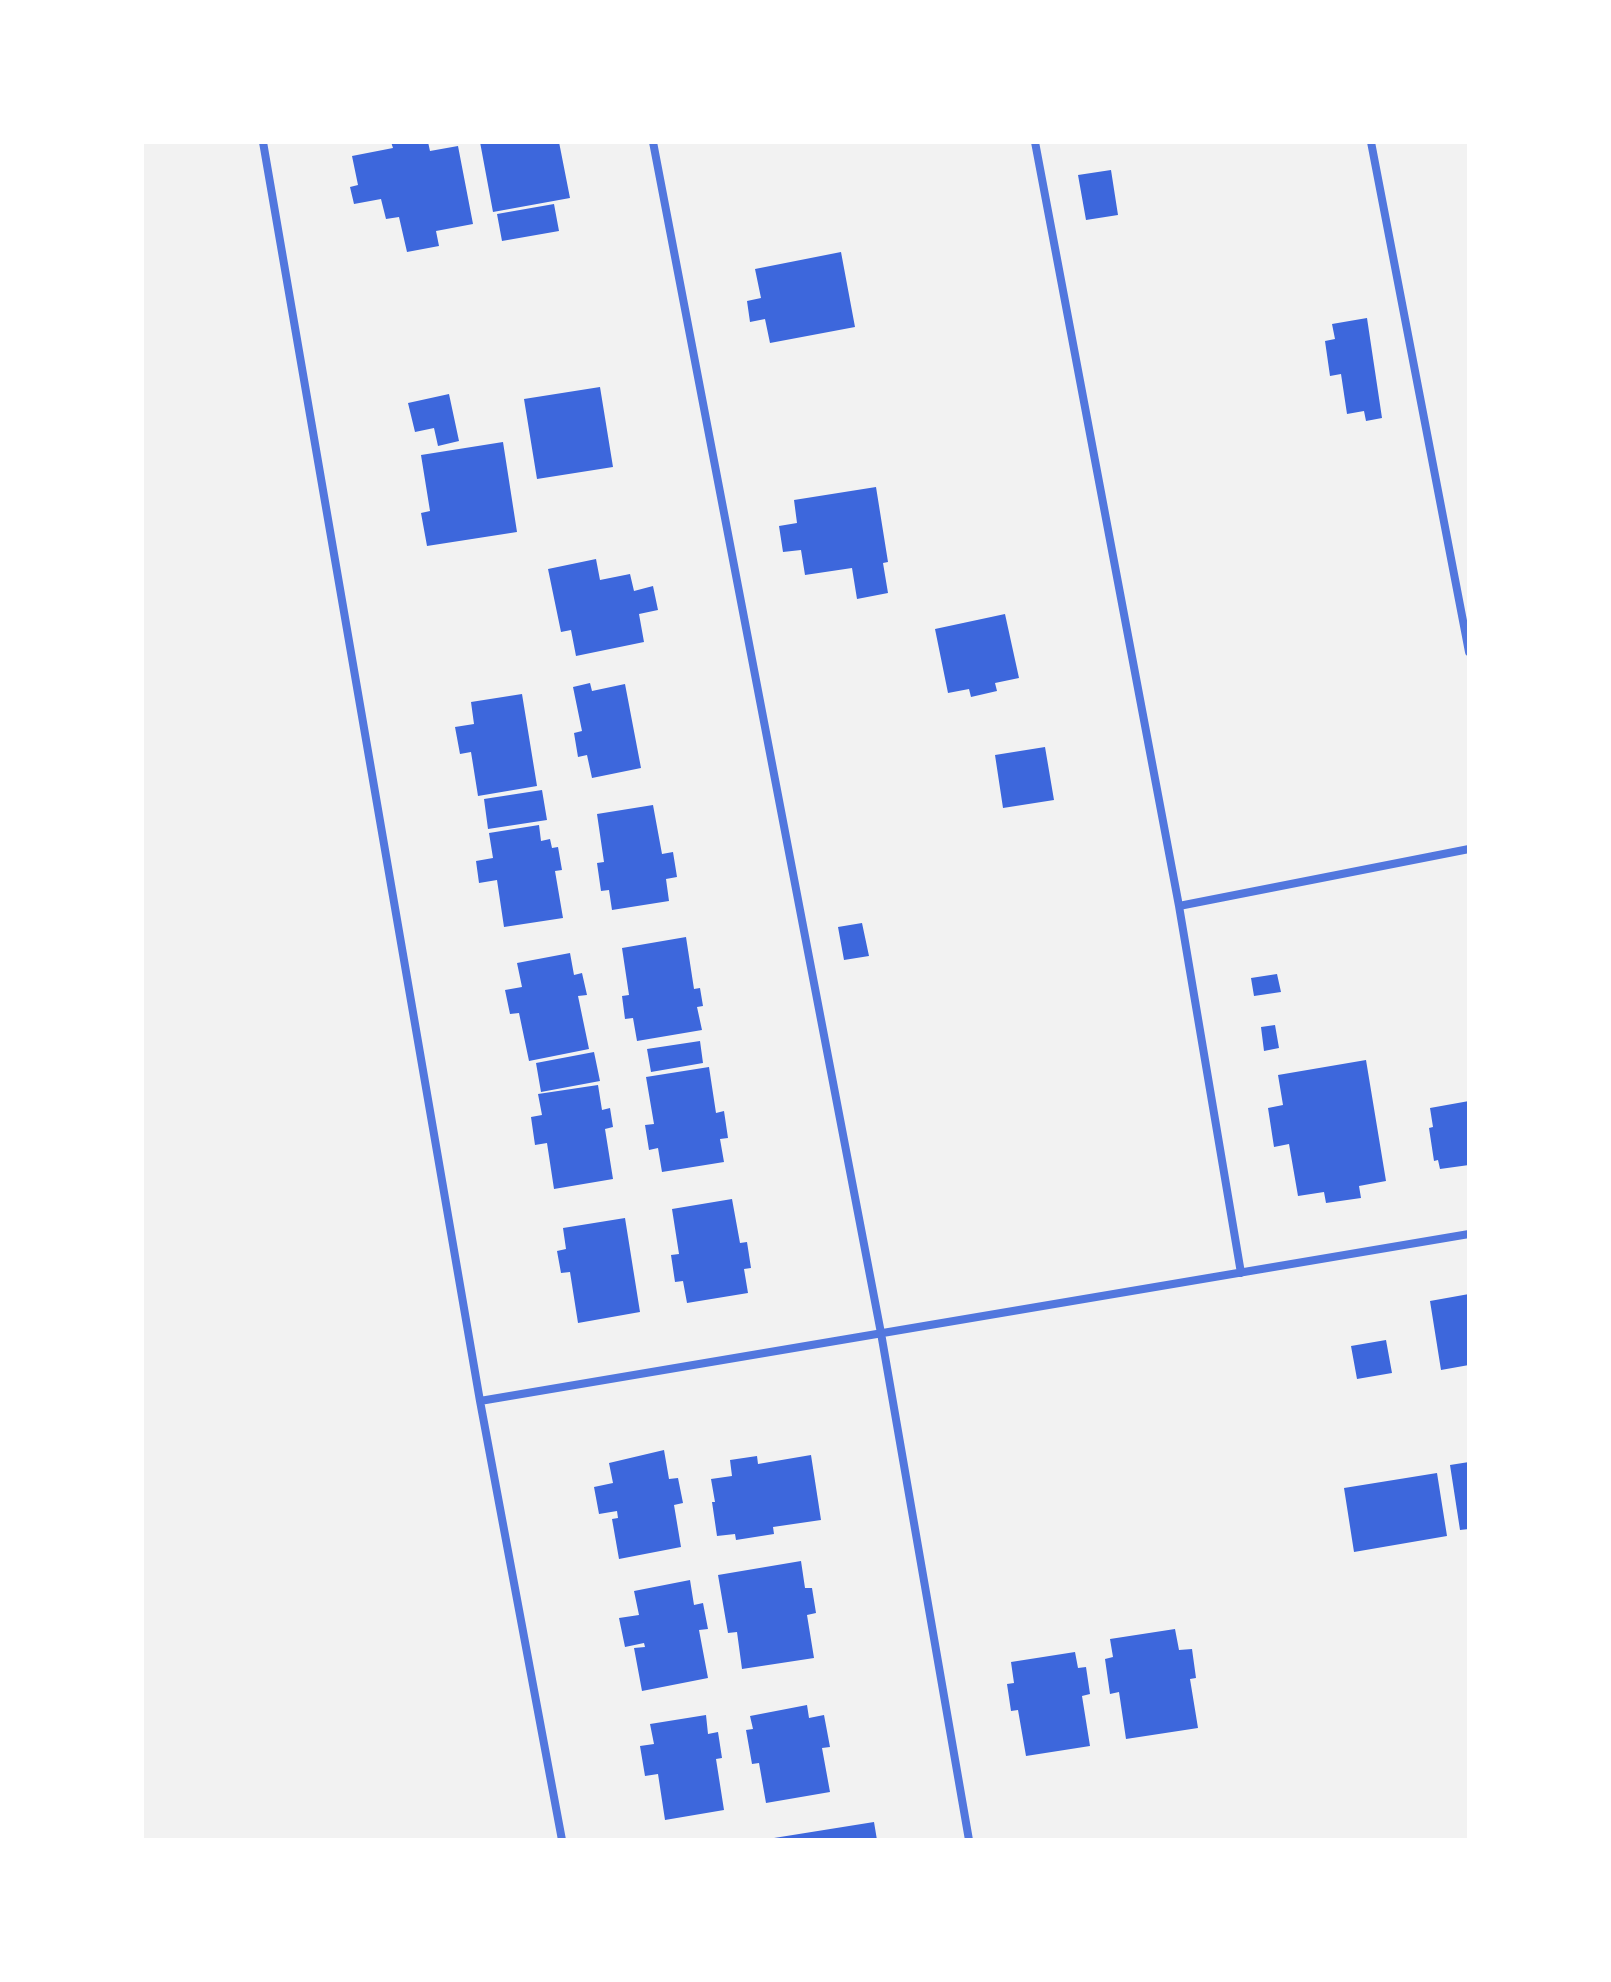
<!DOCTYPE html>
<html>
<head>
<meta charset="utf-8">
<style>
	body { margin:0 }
	#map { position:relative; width:1611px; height:1982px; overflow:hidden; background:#f2f2f2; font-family:"Public Sans",sans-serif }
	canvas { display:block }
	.frame { position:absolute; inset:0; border:144px solid #fff; pointer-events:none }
</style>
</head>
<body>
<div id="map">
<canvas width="1611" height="1982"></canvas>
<div class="frame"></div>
</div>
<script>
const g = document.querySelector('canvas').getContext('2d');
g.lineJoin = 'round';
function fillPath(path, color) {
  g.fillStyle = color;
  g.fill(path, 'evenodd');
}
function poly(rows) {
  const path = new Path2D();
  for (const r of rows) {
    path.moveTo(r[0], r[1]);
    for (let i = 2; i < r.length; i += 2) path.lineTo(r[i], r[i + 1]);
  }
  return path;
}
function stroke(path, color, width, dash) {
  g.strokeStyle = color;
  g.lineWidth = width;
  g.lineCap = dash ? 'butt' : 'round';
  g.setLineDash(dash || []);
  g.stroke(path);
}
const building = poly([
	[391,142,428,142,430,151,458,146,473,224,436,231,439,246,407,252,399,217,386,219,381,199,354,204,350,187,358,185,352,156,393,148],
	[480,142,559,142,570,198,493,212],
	[1111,170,1118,215,1086,220,1078,175],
	[554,204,559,231,502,241,497,214],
	[841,252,855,327,770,343,765,319,750,322,747,301,761,298,755,269],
	[1367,318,1382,418,1366,421,1364,411,1347,414,1341,374,1330,376,1325,341,1335,339,1332,324],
	[600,387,613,467,537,479,524,399],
	[449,394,459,441,438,446,434,428,415,432,408,403],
	[503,442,517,532,427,546,421,513,430,511,421,455],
	[876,487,888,562,883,563,888,593,857,599,852,568,805,575,801,550,783,552,779,526,797,523,794,500],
	[596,559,600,580,630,574,634,591,653,586,658,610,639,614,644,642,576,656,571,630,561,632,548,569],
	[1005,614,1019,678,995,683,997,691,971,697,969,689,948,693,935,629],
	[590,683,592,691,625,684,641,768,592,778,587,755,578,757,574,733,582,731,573,687],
	[522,694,537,786,478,796,471,752,460,754,455,727,474,724,471,702],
	[1045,747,1054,800,1003,808,995,755],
	[542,790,547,820,488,829,484,799],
	[653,805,662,854,673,852,677,877,666,879,669,901,612,910,609,890,601,891,597,863,604,862,597,814],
	[539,825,541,841,550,839,552,848,558,847,562,870,555,871,563,918,504,927,497,880,479,883,476,861,493,858,489,833],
	[862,923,869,956,844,960,838,927],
	[686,937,694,989,700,988,703,1006,697,1007,702,1030,637,1041,633,1018,625,1019,622,996,629,995,622,948],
	[570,953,574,975,582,973,587,995,578,996,589,1049,529,1061,519,1013,510,1014,505,990,522,987,517,963],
	[1277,974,1281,992,1254,996,1251,978],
	[1275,1025,1279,1048,1264,1051,1261,1027],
	[700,1041,703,1063,651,1072,647,1049],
	[594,1052,600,1081,541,1092,536,1063],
	[1366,1060,1386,1181,1359,1186,1361,1198,1326,1203,1324,1192,1298,1196,1289,1144,1274,1147,1268,1108,1283,1105,1278,1075],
	[709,1067,716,1113,724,1111,728,1138,720,1139,724,1162,662,1172,658,1148,649,1150,645,1125,654,1124,646,1077],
	[598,1085,602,1110,610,1108,613,1127,605,1129,613,1179,554,1189,547,1143,535,1145,531,1117,542,1115,538,1094],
	[1469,1101,1469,1165,1440,1169,1438,1160,1434,1161,1429,1128,1433,1127,1430,1108],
	[732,1199,740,1243,747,1242,751,1268,744,1269,748,1293,687,1303,683,1281,675,1282,671,1255,679,1254,672,1209],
	[625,1218,640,1312,578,1323,570,1272,561,1273,557,1251,566,1249,563,1228],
	[1469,1294,1469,1365,1441,1370,1430,1301],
	[1386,1340,1392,1373,1357,1379,1351,1346],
	[664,1450,669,1479,678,1478,683,1503,674,1505,681,1547,619,1559,612,1519,618,1518,617,1511,599,1514,594,1487,613,1483,609,1463],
	[811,1455,821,1520,773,1527,774,1534,736,1540,735,1534,717,1536,712,1502,715,1502,711,1479,732,1476,730,1460,757,1456,758,1464],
	[1469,1462,1469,1529,1460,1530,1450,1465],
	[1437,1473,1447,1536,1354,1552,1344,1488],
	[801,1561,805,1588,812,1588,816,1613,807,1615,814,1658,742,1669,737,1632,728,1633,718,1575],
	[690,1580,694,1605,703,1603,708,1629,699,1630,708,1678,642,1691,634,1648,645,1647,644,1643,625,1647,619,1618,639,1615,634,1591],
	[1175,1629,1179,1650,1192,1649,1196,1678,1190,1679,1198,1728,1126,1739,1119,1692,1110,1694,1105,1659,1113,1657,1110,1639],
	[1075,1652,1078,1668,1086,1667,1090,1694,1082,1696,1090,1746,1026,1756,1018,1710,1011,1711,1007,1684,1014,1683,1011,1662],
	[807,1705,809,1718,824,1715,830,1747,822,1748,830,1792,766,1803,759,1763,752,1764,746,1730,753,1729,750,1716],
	[706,1715,708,1734,718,1732,722,1758,716,1759,724,1810,665,1820,658,1774,645,1776,640,1746,654,1744,650,1724],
	[874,1822,877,1840,774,1840,774,1838]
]);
const minor = poly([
	[263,142,480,1401,562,1840],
	[653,142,881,1333,969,1840],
	[1035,142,1179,906,1241,1273],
	[1371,142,1469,652],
	[1179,906,1469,849],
	[480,1401,1469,1234]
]);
fillPath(building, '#3d67dc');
stroke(minor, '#5277de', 8);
</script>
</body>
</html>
